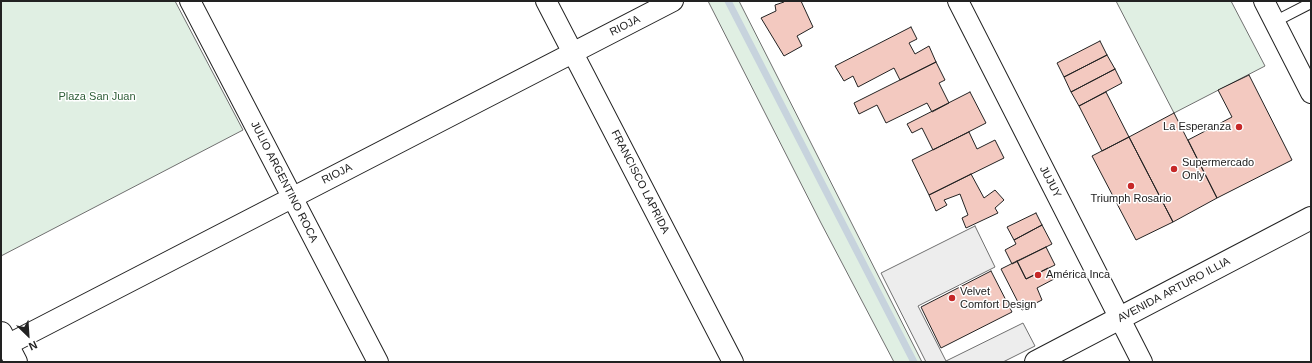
<!DOCTYPE html>
<html>
<head>
<meta charset="utf-8">
<style>
	body { margin:0 }
	#map { position:relative; width:1312px; height:363px; overflow:hidden; background:#fff; font-family:Helvetica,sans-serif }
	canvas { display:block }
	.frame { position:absolute; inset:0; border:2px solid #222; pointer-events:none }
	.north { position:absolute; left:8px; top:315px; width:40px; height:40px; -webkit-text-stroke:3px #fff; paint-order:stroke; rotate:155deg; font-size:11px; font-weight:700; line-height:16px; text-align:center; color:#222 }
	.north::after { content:''; display:block; margin:auto; width:14px; height:18px; background:#222; clip-path:polygon(50% 0,100% 100%,50% 72%,0 100%) }
</style>
</head>
<body>
<div id="map">
<canvas width="1312" height="363"></canvas>
<div class="frame"></div>
<div class="north">N</div>
</div>
<script>
const g = document.querySelector('canvas').getContext('2d');
g.lineJoin = 'round';
function fillPath(path, color) {
  g.fillStyle = color;
  g.fill(path, 'evenodd');
}
function poly(rows) {
  const path = new Path2D();
  for (const r of rows) {
    path.moveTo(r[0], r[1]);
    for (let i = 2; i < r.length; i += 2) path.lineTo(r[i], r[i + 1]);
  }
  return path;
}
function stroke(path, color, width, dash) {
  g.strokeStyle = color;
  g.lineWidth = width;
  g.lineCap = dash ? 'butt' : 'round';
  g.setLineDash(dash || []);
  g.stroke(path);
}
function write(font, color, halo, rows, align = 'center') {
  g.font = font + ' Helvetica,sans-serif';
  g.lineWidth = 3;
  g.setLineDash([]);
  g.textBaseline = 'middle';
  g.strokeStyle = halo;
  g.fillStyle = color;
  for (const [text, x, y, turn = 0] of rows) {
    g.save();
    g.translate(x, y);
    g.rotate((+turn || 0) * Math.PI / 180);
    g.textAlign = isNaN(turn) ? turn : align;
    if (halo) g.strokeText(text, 0, 0);
    g.fillText(text, 0, 0);
    g.restore();
  }
}
const green = poly([
	[1,1,175,1,243,130,1,256,1,1],
	[708,1,739,1,922,362,894,362,821,223,708,1],
	[1116,1,1231,1,1265,66,1174,113,1116,1]
]);
const parking = poly([
	[975,226,995,267,918,306,946,361,1023,323,1035,346,1003,362,926,362,881,273,975,226]
]);
const stream = poly([
	[728,1,914,362]
]);
const building = poly([
	[784,1,801,1,813,27,797,36,802,46,784,56,761,18,776,11,775,5,784,2,784,1],
	[911,27,917,39,909,43,915,54,929,46,936,62,900,80,894,68,858,87,853,76,844,81,835,66,911,27],
	[1100,41,1107,55,1064,77,1057,63,1100,41],
	[1107,55,1115,69,1071,92,1064,77,1107,55],
	[936,62,945,80,939,83,949,103,932,112,927,103,886,123,877,105,859,114,854,103,936,62],
	[1115,69,1122,83,1079,106,1071,92,1115,69],
	[1249,75,1292,160,1217,198,1188,140,1232,117,1218,90,1249,75],
	[970,92,986,123,933,150,922,128,912,133,907,124,970,92],
	[1106,92,1129,137,1102,151,1079,106,1106,92],
	[1174,113,1217,198,1173,222,1129,137,1174,113],
	[969,132,977,149,995,140,1004,158,929,195,912,160,969,132],
	[1129,137,1173,222,1136,240,1092,156,1129,137],
	[971,174,984,198,995,190,1004,200,995,208,998,213,966,228,962,218,968,215,960,194,944,200,947,205,936,211,929,195,971,174],
	[1036,213,1042,225,1014,240,1007,227,1036,213],
	[1042,225,1052,244,1012,264,1005,250,1016,244,1014,240,1042,225],
	[1046,247,1055,265,1026,279,1017,261,1046,247],
	[1017,261,1026,279,1048,268,1054,279,1037,288,1042,300,1022,310,1001,269,1017,261],
	[991,271,1012,312,941,348,921,307,991,271]
]);
const lane = poly([
	[1274,22,1311,3]
]);
const street = poly([
	[190,1,378,362],
	[546,1,733,362],
	[958,1,1142,362],
	[1264,1,1311,93],
	[1,348,673,1]
]);
const secondary = poly([
	[1,333,16,362],
	[1036,362,1311,218]
]);
const markers = [
	[1239,127,4,"#c62828"],
	[1174,169,4,"#c62828"],
	[1131,186,4,"#c62828"],
	[1038,275,4,"#c62828"],
	[952,298,4,"#c62828"]
];
const streetNames = [
	["RIOJA",625,26,-27],
	["RIOJA",337,174,-27],
	["JULIO ARGENTINO ROCA",284,182,63],
	["FRANCISCO LAPRIDA",640,182,63],
	["JUJUY",1050,182,63],
	["AVENIDA ARTURO ILLIA",1174,290,-28]
];
const parkNames = [
	["Plaza San Juan",97,97]
];
const poiNames = [
	["La Esperanza",1231,127,"right"],
	["Supermercado",1182,163],
	["Only",1182,176],
	["Triumph Rosario",1131,199,"center"],
	["América Inca",1046,275],
	["Velvet",960,292],
	["Comfort Design",960,305]
];
fillPath(green, '#e0efe3');
stroke(green, '#6f6f6f', 1);
fillPath(parking, '#ededed');
stroke(parking, '#6f6f6f', 1);
stroke(stream, '#c7d3dd', 7);
fillPath(building, '#f3c9c0');
stroke(building, '#222', 1);
stroke(lane, '#222', 12);
stroke(street, '#222', 22);
stroke(secondary, '#222', 24);
stroke(lane, '#fff', 10);
stroke(street, '#fff', 20);
stroke(secondary, '#fff', 22);
for (const [x, y, r, color] of markers) {
  const dot = new Path2D();
  dot.arc(x, y, r, 0, 2 * Math.PI);
  g.fillStyle = color;
  g.fill(dot);
  stroke(dot, '#fff', 1.5);
}
write('11px', '#222', '#fff', streetNames);
write('11px', '#2f5e38', '#fff', parkNames);
write('11px', '#222', '#fff', poiNames, 'left');
</script>
</body>
</html>
